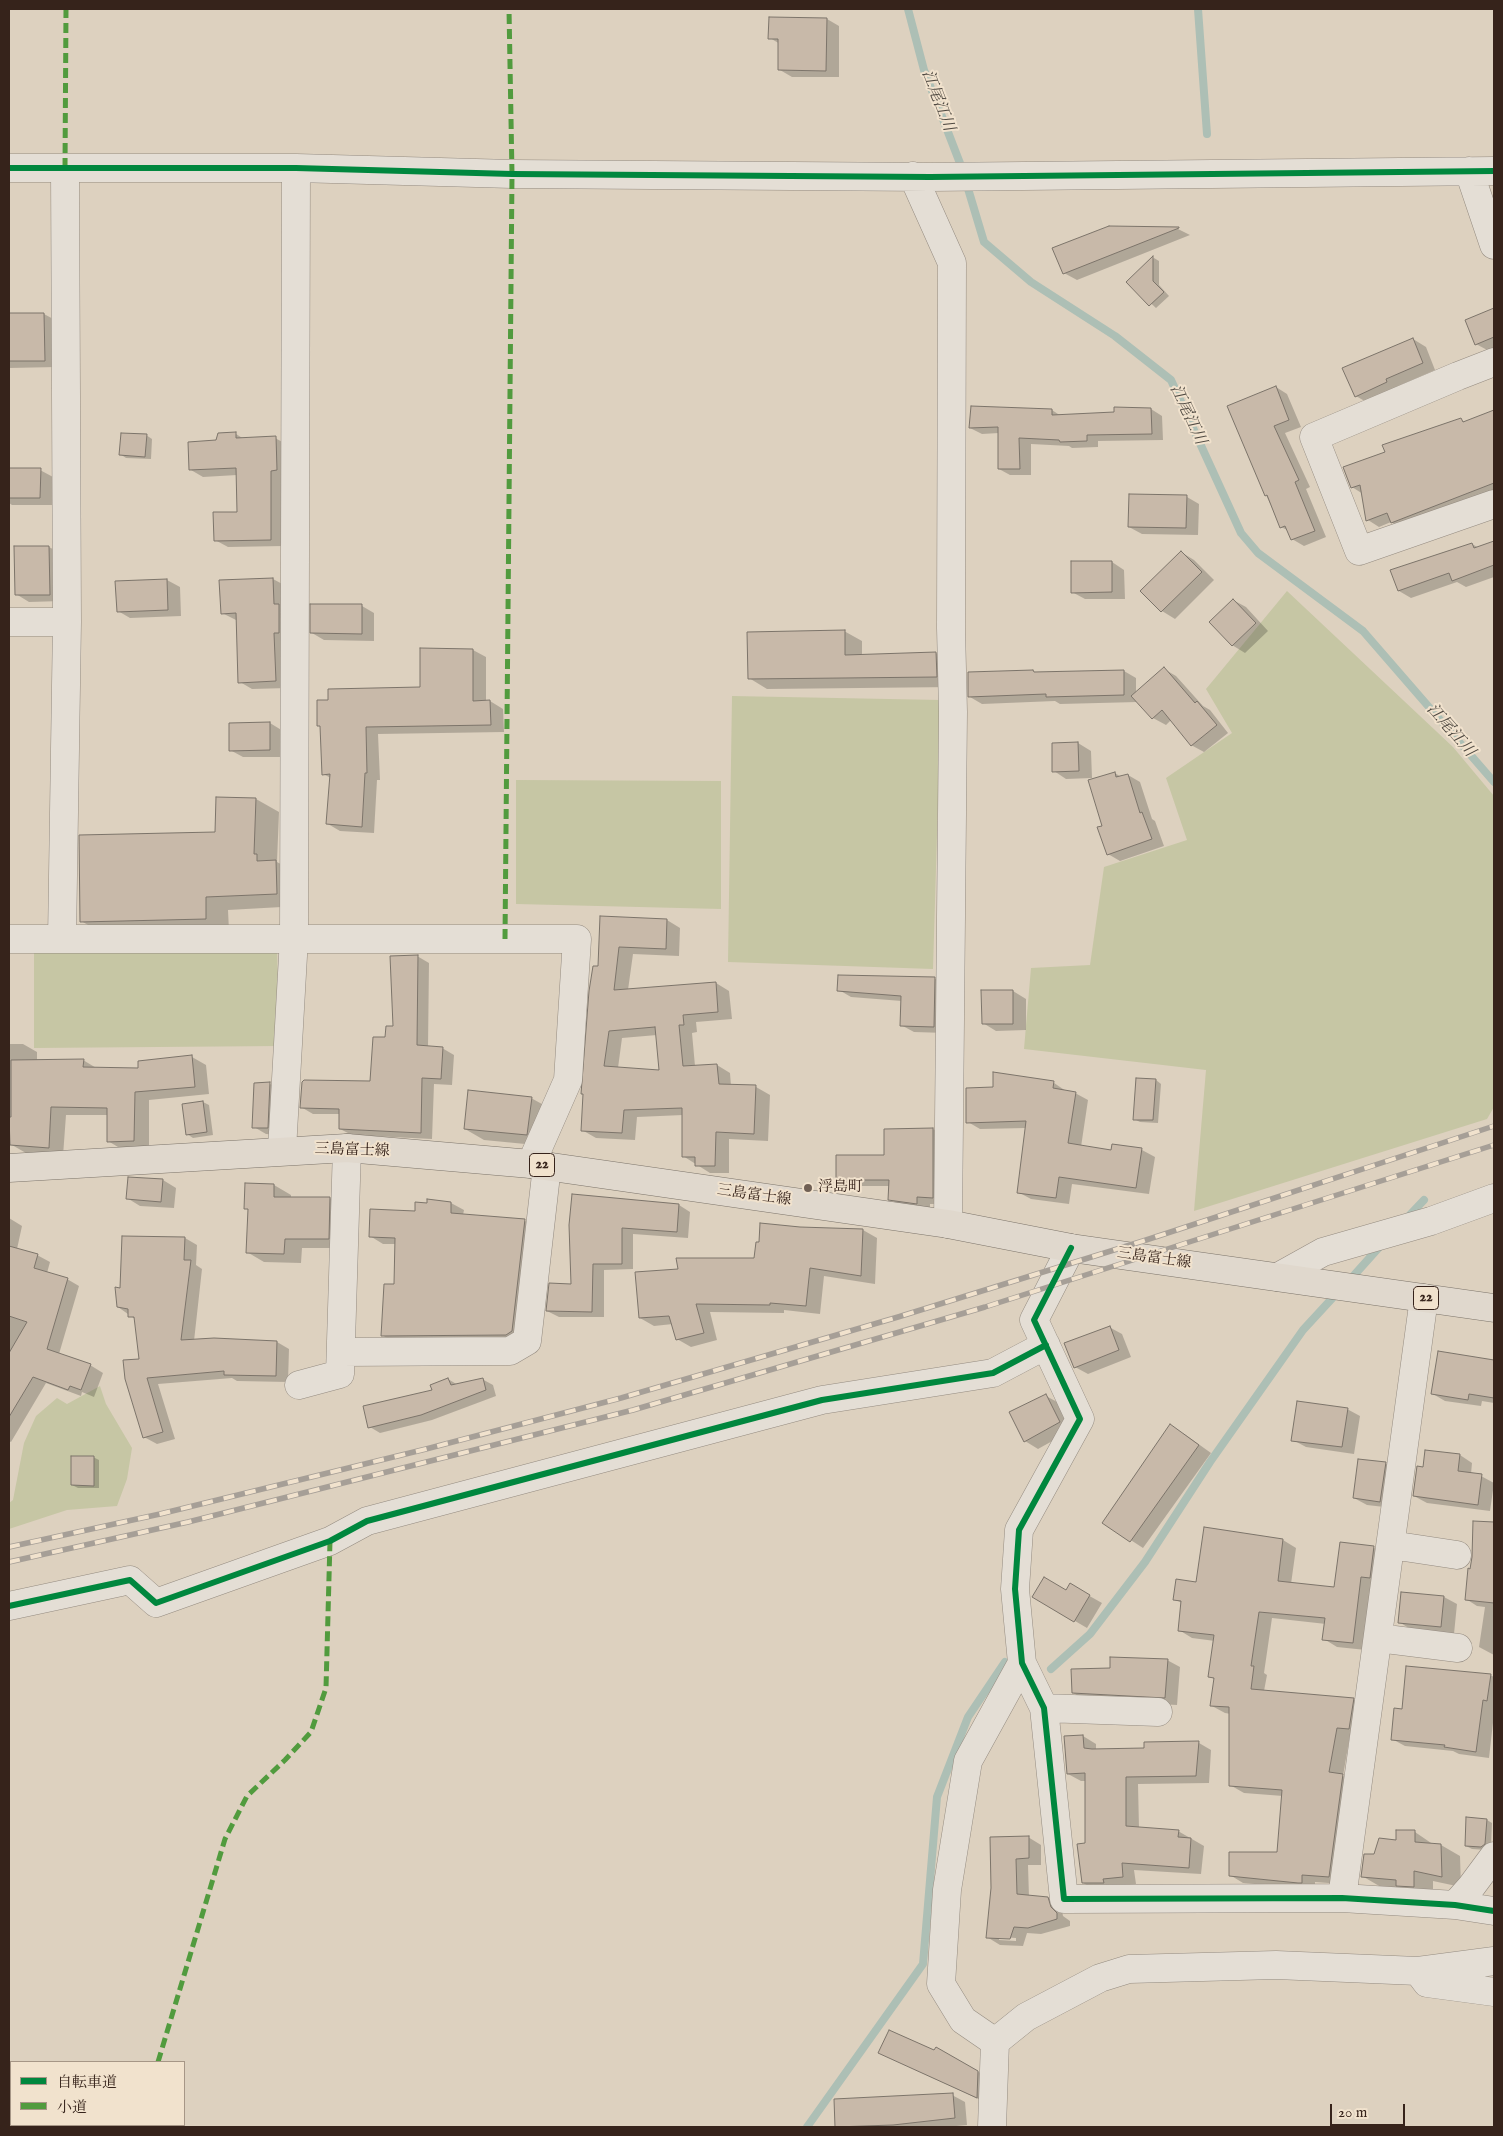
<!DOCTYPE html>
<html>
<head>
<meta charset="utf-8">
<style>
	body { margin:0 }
	#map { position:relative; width:1503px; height:2136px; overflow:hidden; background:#ddd1bf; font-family:"IM FELL English","Noto Serif JP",serif }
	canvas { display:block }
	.frame { position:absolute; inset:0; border:10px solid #36231b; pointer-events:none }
	.legend { position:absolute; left:10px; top:2061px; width:175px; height:65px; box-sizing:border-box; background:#f1e2cd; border:1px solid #a69686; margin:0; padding:6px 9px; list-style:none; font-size:15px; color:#36231b }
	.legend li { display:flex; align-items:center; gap:10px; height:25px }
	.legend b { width:25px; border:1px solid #a69686 }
	.scale { position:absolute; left:1330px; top:2104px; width:75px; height:22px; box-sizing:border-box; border:2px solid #36231b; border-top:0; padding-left:6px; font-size:15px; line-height:18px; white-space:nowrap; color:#36231b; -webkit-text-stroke:4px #f1e2cd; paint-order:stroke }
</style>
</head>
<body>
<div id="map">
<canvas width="1503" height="2136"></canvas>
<div class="frame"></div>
<ul class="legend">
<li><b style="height:6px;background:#00873e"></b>自転車道</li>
<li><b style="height:6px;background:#519b3e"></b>小道</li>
</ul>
<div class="scale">20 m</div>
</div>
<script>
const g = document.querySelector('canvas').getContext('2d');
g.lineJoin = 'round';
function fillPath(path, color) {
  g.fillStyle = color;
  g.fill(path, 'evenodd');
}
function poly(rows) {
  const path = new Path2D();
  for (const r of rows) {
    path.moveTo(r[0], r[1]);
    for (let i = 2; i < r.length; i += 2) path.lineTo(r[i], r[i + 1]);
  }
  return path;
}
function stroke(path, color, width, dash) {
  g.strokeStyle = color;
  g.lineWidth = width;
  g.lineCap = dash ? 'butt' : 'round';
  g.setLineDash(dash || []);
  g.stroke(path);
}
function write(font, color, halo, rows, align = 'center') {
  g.font = font + ' "IM FELL English","Noto Serif JP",serif';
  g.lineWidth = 4;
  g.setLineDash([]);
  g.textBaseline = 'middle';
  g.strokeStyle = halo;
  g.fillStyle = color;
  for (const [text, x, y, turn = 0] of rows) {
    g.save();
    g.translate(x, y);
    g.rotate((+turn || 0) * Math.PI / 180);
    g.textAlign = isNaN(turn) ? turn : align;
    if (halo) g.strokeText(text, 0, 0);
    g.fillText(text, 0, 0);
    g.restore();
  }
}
const green = poly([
	[1287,591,1453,747,1494,796,1494,1107,1487,1119,1194,1211,1206,1070,1024,1049,1031,968,1090,965,1104,867,1187,840,1166,778,1232,733,1206,689],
	[732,696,941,700,933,969,728,962],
	[516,780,721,781,721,909,516,904],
	[34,949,277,950,280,1046,34,1048],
	[100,1386,106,1404,132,1448,127,1479,117,1506,67,1510,9,1529,9,1503,13,1500,24,1443,36,1416,57,1398,67,1404]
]);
const shadow = poly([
	[827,19,839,26,839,77,792,77,780,70,780,44,770,38],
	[1109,227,1178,229,1190,235,1077,280,1064,273],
	[1154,258,1159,261,1159,285,1169,296,1156,308,1128,282],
	[1494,309,1494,349,1489,351,1476,344,1466,320],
	[44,314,57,321,58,367,9,368,9,315],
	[1413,339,1426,347,1435,370,1398,386,1399,390,1368,403,1356,396],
	[1276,387,1287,394,1301,427,1285,433,1310,487,1306,489,1326,537,1304,546,1292,539,1289,531,1281,527,1266,495],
	[1151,409,1162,416,1163,440,1098,441,1098,447,1072,448,1069,446,1031,444,1031,475,1010,475,999,469,999,433,982,434,970,428,1052,410,1061,416,1115,413],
	[1494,411,1494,494,1403,529,1391,522,1379,527,1368,520,1363,494,1352,487,1461,420,1465,422],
	[236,434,244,439,275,438,288,445,284,546,228,547,215,540,238,513,237,475,203,477,191,470],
	[146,435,152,439,151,459,126,458,120,454],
	[9,469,40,470,53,477,53,505,12,505,9,503],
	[1187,497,1199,504,1198,535,1142,534,1129,527],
	[1494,542,1494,577,1466,587,1457,582,1411,598,1399,591,1472,544,1479,548],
	[49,547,62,554,62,601,29,602,16,594],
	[1181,552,1194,560,1214,580,1175,619,1162,611,1142,591],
	[1112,562,1124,570,1125,599,1085,599,1072,592],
	[273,579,286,586,288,688,252,689,240,682,238,621,222,613],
	[167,580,180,587,181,616,130,618,118,611],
	[1233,600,1246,607,1268,631,1245,653,1232,645],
	[362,606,374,613,374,641,324,640,312,633],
	[844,631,862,641,862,656,936,653,953,663,954,687,767,689,749,678],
	[421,650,473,650,486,657,486,701,490,701,503,709,504,732,378,734,380,780,377,780,374,833,340,831,328,824,331,778,323,774,322,727,318,725,421,688],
	[1164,669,1176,676,1203,706,1210,710,1228,733,1204,752,1191,745,1171,720,1166,725,1153,718,1138,702,1060,704,1055,701,982,704,970,697,1124,671,1136,678,1136,693],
	[270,723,283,731,283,757,243,757,230,750],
	[1078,743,1091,751,1092,778,1066,779,1054,771,1053,744],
	[1115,773,1121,777,1128,775,1140,782,1152,819,1155,821,1164,846,1120,861,1108,854,1104,826],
	[256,799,279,812,277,862,299,874,300,906,228,910,229,931,104,934,81,921,216,833],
	[602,918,667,920,680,928,679,956,633,954,628,990,716,983,729,991,732,1019,696,1022,697,1032,692,1033,695,1066,717,1065,730,1073,731,1086,756,1087,770,1095,768,1141,729,1139,729,1173,710,1173,683,1156,683,1115,637,1117,635,1140,596,1138,582,1130,599,968],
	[657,1035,660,1071,618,1068,622,1038],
	[417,956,429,963,428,1047,442,1048,454,1055,452,1085,434,1084,432,1139,352,1135,340,1129,340,1114,313,1114,301,1107,372,1082,386,1039,394,1027],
	[934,978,947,985,946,1033,914,1032,901,1025,902,1001,851,997,839,990],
	[1013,991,1026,999,1026,1030,996,1031,983,1023],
	[9,1044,23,1044,37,1052,37,1061,83,1060,98,1069,140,1069,192,1057,206,1065,209,1094,149,1100,149,1149,123,1150,108,1141,109,1115,66,1115,63,1156,26,1153,12,1145,12,1139,9,1137],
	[994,1073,1054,1083,1066,1091,1075,1093,1088,1100,1081,1147,1112,1151,1113,1145,1142,1150,1155,1157,1149,1194,1072,1184,1069,1204,1031,1199,1018,1192,1026,1128,980,1129,968,1122,994,1088],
	[1156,1080,1161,1084,1158,1123,1140,1122,1134,1119],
	[270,1084,283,1091,280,1135,266,1134,254,1127],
	[531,1098,551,1109,546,1146,484,1140,465,1129],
	[203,1102,209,1105,213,1135,193,1138,187,1134],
	[933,1129,946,1136,945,1204,930,1204,930,1210,902,1206,890,1199,890,1186,850,1186,837,1179,885,1156],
	[163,1180,176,1188,174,1208,140,1206,127,1198],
	[274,1185,291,1195,291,1198,330,1198,347,1208,346,1248,302,1248,301,1263,264,1262,247,1252,249,1210,245,1208],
	[573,1196,679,1205,690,1212,688,1238,633,1234,633,1269,604,1270,604,1317,559,1317,547,1311,572,1285],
	[428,1200,451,1203,464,1210,463,1215,525,1221,537,1228,525,1339,395,1343,382,1335,395,1285,396,1244,383,1244,370,1236,416,1212,428,1204],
	[9,1218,22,1226,17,1249,37,1255,50,1262,47,1273,67,1279,79,1286,59,1354,90,1365,103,1373,94,1397,82,1392,81,1396,46,1383,11,1442,9,1441],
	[800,1228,863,1230,877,1238,875,1284,824,1276,820,1314,784,1310,784,1313,710,1312,717,1340,691,1347,677,1339,673,1324,654,1326,640,1318,680,1270,755,1259],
	[185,1238,197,1245,196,1265,202,1269,194,1341,277,1342,289,1349,288,1382,237,1381,232,1378,158,1384,175,1439,157,1444,144,1437,140,1360,135,1319,118,1307,121,1289],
	[1109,1327,1122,1334,1131,1357,1088,1374,1075,1367],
	[1439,1352,1494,1361,1494,1403,1482,1401,1481,1406,1445,1401,1433,1394],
	[448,1379,458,1385,482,1379,493,1385,496,1396,432,1420,380,1433,370,1427,433,1391],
	[1046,1396,1059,1403,1072,1430,1038,1449,1025,1441],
	[1347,1409,1360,1416,1354,1454,1306,1447,1293,1440],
	[1183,1433,1211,1453,1143,1548,1103,1522],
	[1460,1455,1472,1463,1471,1474,1481,1476,1494,1483,1490,1511,1427,1503,1414,1496,1424,1468],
	[93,1457,99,1460,99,1488,78,1488,72,1485],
	[1385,1463,1398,1471,1393,1508,1367,1505,1354,1498],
	[1205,1529,1283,1540,1296,1548,1291,1584,1335,1588,1341,1544,1374,1548,1387,1555,1366,1650,1337,1647,1324,1639,1326,1624,1272,1618,1264,1673,1267,1675,1264,1691,1353,1699,1366,1707,1362,1736,1350,1735,1343,1776,1356,1783,1342,1884,1315,1882,1315,1889,1312,1889,1243,1883,1230,1875,1278,1853,1283,1796,1244,1793,1230,1785,1231,1714,1225,1713,1212,1706,1215,1680,1210,1676,1215,1641,1192,1638,1179,1630,1182,1603,1174,1599,1197,1583],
	[1473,1542,1494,1543,1494,1655,1479,1647,1485,1607,1477,1606,1466,1599,1474,1557],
	[1070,1585,1102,1603,1087,1628,1034,1597,1067,1592],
	[1402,1593,1444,1597,1457,1604,1454,1634,1412,1630,1399,1622],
	[1167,1660,1180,1667,1177,1705,1086,1700,1073,1693,1111,1669],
	[1490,1675,1494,1677,1494,1714,1489,1758,1459,1754,1453,1751,1405,1746,1392,1739,1403,1710],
	[1083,1736,1096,1744,1096,1750,1146,1749,1199,1743,1211,1750,1209,1783,1138,1784,1139,1828,1178,1831,1204,1846,1201,1874,1134,1870,1136,1884,1096,1890,1083,1883,1087,1844,1086,1781,1081,1781,1068,1774],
	[1487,1820,1492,1823,1491,1847,1487,1850,1472,1849,1466,1846],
	[1415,1832,1434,1845,1441,1845,1460,1856,1461,1887,1433,1881,1433,1897,1381,1887,1362,1876,1375,1855],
	[1028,1837,1041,1845,1041,1865,1028,1865,1029,1897,1048,1898,1061,1905,1063,1916,1070,1921,1070,1926,1041,1934,1027,1933,1023,1946,1000,1945,987,1937,992,1888],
	[999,1937,1016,1938,1016,1941,999,1940],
	[936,2048,991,2079,989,2104,893,2059,934,2052],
	[952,2095,965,2102,967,2125,946,2127,836,2127,835,2100]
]);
const stream = poly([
	[908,9,924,70,963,171],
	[1198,9,1207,134],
	[966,182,984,242,1031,282,1115,336,1171,380,1241,533,1258,553,1363,631,1494,782],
	[1406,1219,1424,1200],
	[1348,1282,1382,1244],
	[1051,1669,1090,1634,1145,1562,1210,1462,1303,1330,1338,1292],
	[807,2127,923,1964,937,1797,968,1717,1005,1662]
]);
const building = poly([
	[769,17,827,18,826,71,778,70,778,39,768,39,769,17],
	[1109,226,1179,227,1179,228,1063,274,1052,248,1109,226],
	[1153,256,1153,281,1164,292,1149,306,1126,282,1153,256],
	[1494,308,1494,337,1475,345,1465,320,1494,308],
	[9,313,44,313,45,361,9,361,9,313],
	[1413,338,1423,363,1386,379,1387,382,1355,397,1342,368,1413,338],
	[1276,386,1289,420,1274,426,1299,480,1295,482,1315,531,1291,540,1285,526,1280,528,1267,495,1265,496,1227,406,1276,386],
	[971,406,1052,409,1052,415,1114,412,1114,407,1151,408,1152,434,1087,435,1087,441,1060,442,1059,440,1019,438,1020,469,998,469,998,427,969,428,971,406],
	[1494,410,1494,483,1391,523,1387,513,1366,521,1360,485,1351,488,1343,467,1385,452,1382,445,1461,418,1463,422,1494,410],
	[236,432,236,438,276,436,277,470,271,471,271,540,214,541,213,512,237,512,236,468,189,470,188,442,216,440,218,433,236,432],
	[121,433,147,434,145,457,119,455,121,433],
	[9,468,41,468,40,498,9,498,9,468],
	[1129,494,1187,495,1186,528,1128,527,1129,494],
	[1494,541,1494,565,1452,581,1449,573,1398,591,1390,570,1472,543,1474,548,1494,541],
	[14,546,49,546,50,595,15,595,14,546],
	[1181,551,1202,572,1161,612,1140,591,1181,551],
	[1071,561,1112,561,1112,592,1071,593,1071,561],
	[273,578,274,604,279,604,279,633,274,633,276,681,238,683,236,613,221,614,219,580,273,578],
	[167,579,168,610,117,612,115,581,167,579],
	[1233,599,1256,623,1232,646,1209,622,1233,599],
	[310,604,362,604,362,634,310,633,310,604],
	[845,630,845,655,936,652,937,677,748,679,747,632,845,630],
	[420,648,473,649,473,701,490,700,491,725,366,727,367,773,365,773,362,827,326,824,330,774,322,775,320,726,317,726,317,700,328,700,328,689,420,687,420,648],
	[1164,667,1195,703,1197,701,1217,725,1191,746,1162,710,1152,719,1131,696,1164,667],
	[1033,670,1034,672,1124,670,1124,695,1046,697,1046,694,968,697,968,672,1033,670],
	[270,722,270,750,229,751,229,723,270,722],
	[1078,742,1079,771,1052,772,1052,743,1078,742],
	[1115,772,1116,777,1128,774,1140,813,1142,812,1152,839,1107,855,1097,827,1102,826,1088,780,1115,772],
	[216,797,256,798,254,854,257,854,257,861,276,860,277,894,206,897,206,919,80,922,79,835,215,832,216,797],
	[600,916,667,919,666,949,619,947,614,990,716,982,718,1012,683,1015,684,1025,679,1025,683,1066,717,1064,719,1084,756,1085,754,1134,716,1132,715,1166,695,1166,695,1157,682,1157,682,1108,624,1110,622,1133,581,1131,583,1094,581,1094,589,991,593,966,598,966,600,916],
	[655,1027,659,1070,604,1066,609,1031,655,1027],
	[418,955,417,1045,443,1047,441,1079,422,1078,421,1133,339,1129,339,1109,300,1108,302,1082,304,1080,370,1081,373,1037,385,1037,386,1026,393,1026,390,956,418,955],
	[838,975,935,977,934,1027,900,1026,901,996,837,991,838,975],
	[981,990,1013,990,1013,1024,982,1024,981,990],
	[192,1055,195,1087,135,1092,134,1141,107,1142,107,1108,51,1107,49,1148,10,1145,9,1117,11,1117,11,1060,84,1059,83,1067,138,1068,138,1061,192,1055],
	[993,1072,1054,1081,1053,1088,1076,1092,1068,1143,1111,1150,1112,1144,1142,1148,1136,1188,1059,1177,1056,1198,1017,1193,1026,1121,966,1123,966,1088,993,1087,993,1072],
	[1136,1078,1156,1079,1153,1120,1133,1120,1136,1078],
	[270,1082,268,1128,252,1128,254,1083,270,1082],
	[468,1090,532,1097,527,1135,464,1129,468,1090],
	[203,1101,207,1132,186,1135,182,1104,203,1101],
	[933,1128,933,1198,917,1197,917,1204,888,1200,889,1180,836,1180,836,1155,884,1155,884,1129,933,1128],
	[128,1177,163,1179,161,1202,126,1199,128,1177],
	[245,1183,274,1184,274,1197,330,1197,329,1239,285,1239,284,1254,246,1253,248,1209,244,1209,245,1183],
	[572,1194,679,1204,677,1232,622,1228,622,1264,593,1264,592,1312,546,1311,549,1283,571,1284,569,1225,572,1194],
	[427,1199,451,1202,451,1213,525,1219,512,1331,506,1335,381,1336,384,1284,394,1284,395,1238,369,1237,370,1209,415,1211,415,1202,427,1203,427,1199],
	[760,1223,800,1227,863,1229,861,1276,810,1268,806,1306,770,1303,770,1305,696,1304,704,1333,676,1340,669,1316,639,1318,635,1272,678,1269,676,1258,754,1258,756,1242,759,1242,760,1223],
	[122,1236,185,1237,184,1260,191,1260,181,1340,214,1338,277,1341,276,1376,224,1375,224,1371,147,1378,163,1432,143,1438,125,1379,123,1360,139,1359,134,1317,128,1317,128,1309,117,1307,115,1287,120,1288,122,1236],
	[9,1246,38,1254,34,1268,68,1278,47,1349,91,1364,81,1390,70,1386,68,1390,33,1377,9,1417,9,1353,27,1322,9,1316,9,1246],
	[1110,1326,1119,1350,1074,1368,1064,1343,1110,1326],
	[1438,1351,1494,1360,1494,1398,1469,1394,1468,1400,1431,1394,1438,1351],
	[448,1378,451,1385,483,1378,486,1390,421,1415,368,1428,363,1406,432,1390,430,1385,448,1378],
	[1046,1394,1060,1422,1024,1442,1009,1412,1046,1394],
	[1297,1401,1348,1408,1342,1447,1291,1441,1297,1401],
	[1170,1424,1199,1445,1130,1542,1102,1523,1170,1424],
	[1425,1450,1460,1454,1458,1471,1482,1474,1478,1505,1413,1496,1417,1466,1423,1467,1425,1450],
	[71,1456,94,1456,94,1486,71,1485,71,1456],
	[1358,1459,1386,1462,1380,1502,1353,1498,1358,1459],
	[1473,1521,1494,1522,1494,1603,1465,1600,1468,1568,1470,1569,1472,1557,1473,1521],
	[1204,1527,1283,1539,1278,1581,1334,1587,1340,1542,1374,1546,1370,1578,1361,1577,1353,1643,1322,1640,1325,1618,1259,1612,1251,1666,1254,1666,1251,1689,1354,1698,1349,1729,1337,1728,1329,1772,1343,1774,1329,1877,1302,1875,1302,1883,1298,1883,1229,1876,1229,1852,1277,1852,1282,1790,1229,1786,1229,1707,1210,1706,1214,1678,1208,1677,1214,1635,1178,1631,1181,1601,1173,1600,1176,1579,1196,1582,1204,1527],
	[1044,1577,1066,1590,1070,1583,1090,1595,1074,1622,1032,1597,1044,1577],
	[1401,1592,1444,1596,1441,1627,1398,1623,1401,1592],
	[1110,1657,1168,1659,1165,1698,1072,1693,1071,1669,1110,1668,1110,1657],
	[1406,1666,1491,1674,1487,1701,1483,1700,1476,1752,1444,1747,1445,1745,1391,1740,1394,1708,1402,1709,1406,1666],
	[1083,1735,1084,1748,1092,1749,1144,1748,1144,1742,1199,1741,1196,1776,1126,1777,1126,1826,1179,1830,1178,1837,1191,1838,1189,1868,1122,1863,1123,1877,1103,1879,1104,1883,1082,1883,1077,1844,1085,1843,1085,1773,1067,1774,1064,1736,1083,1735],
	[1466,1817,1487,1819,1485,1844,1481,1847,1465,1846,1466,1817],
	[1396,1830,1415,1830,1415,1842,1441,1844,1442,1877,1414,1871,1414,1887,1396,1886,1396,1880,1361,1877,1364,1854,1374,1854,1379,1838,1396,1840,1396,1830],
	[1029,1836,1029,1858,1016,1859,1017,1894,1048,1897,1051,1907,1057,1913,1057,1919,1028,1928,1014,1927,1010,1939,986,1938,991,1888,990,1837,1029,1836],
	[889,2030,934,2050,936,2047,978,2071,977,2098,878,2053,889,2030],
	[953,2093,955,2118,893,2125,835,2127,834,2099,953,2093]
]);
const minor = poly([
	[9,168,296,168,512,174,930,177,1494,171],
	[1469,171,1494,245],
	[913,176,952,263,951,628,953,712,948,1224],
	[1494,362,1458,376,1314,437,1359,551,1494,504],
	[9,622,67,622],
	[9,939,577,939,568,1080,531,1164],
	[62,939,67,622,65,168],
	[282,1150,294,938,296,168],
	[1071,1248,1034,1320,1080,1419,1019,1530,1015,1589,1022,1663,1044,1708,1064,1899,1342,1898,1455,1905,1494,1911],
	[1278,1277,1323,1252,1431,1221,1494,1198],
	[341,1352,510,1351,527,1341,547,1166],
	[299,1385,340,1374,347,1148],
	[1391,1545,1457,1555],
	[9,1606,130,1580,156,1603,330,1541,367,1521,822,1400,993,1373,1046,1345],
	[1378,1638,1458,1648],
	[1044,1708,1158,1712],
	[1342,1898,1424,1298],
	[1455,1905,1471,1887,1494,1856],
	[1418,1971,1494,1961],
	[995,2042,963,2020,941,1984,947,1890,968,1761,1022,1663],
	[992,2127,995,2042,1026,2017,1100,1978,1129,1969,1276,1965,1418,1971,1427,1983,1494,1992]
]);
const major = poly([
	[9,1168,347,1148,531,1164,948,1224,1071,1248,1494,1308]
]);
const rail = poly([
	[9,1547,160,1514,426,1449,621,1398,898,1317,1143,1241,1494,1126],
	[9,1562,188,1522,633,1410,985,1307,1494,1145]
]);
const quiet = poly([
	[65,168,66,9],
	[505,939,512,174,509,9],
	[158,2062,225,1839,247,1796,285,1760,311,1732,326,1688,330,1541],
	[152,2127,152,2125]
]);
const cycleway = poly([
	[9,168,296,168,512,174,930,177,1494,171],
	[1071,1248,1034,1320,1080,1419,1019,1530,1015,1589,1022,1663,1044,1708,1064,1899,1342,1898,1455,1905,1494,1911],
	[9,1606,130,1580,156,1603,330,1541,367,1521,822,1400,993,1373,1046,1345]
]);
const markers = [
	[808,1188,5,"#706054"]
];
const shields = [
	[542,1165,25],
	[1426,1298,25]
];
const shieldNames = [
	["22",542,1165],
	["22",1426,1298]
];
const streetNames = [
	["三島富士線",352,1151,2],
	["三島富士線",754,1196,8],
	["三島富士線",1154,1259,8]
];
const poiNames = [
	["浮島町",818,1188]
];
const waterNames = [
	["江尾江川",937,101,69],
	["江尾江川",1187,415,65],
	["江尾江川",1450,731,49]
];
fillPath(green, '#c6c6a4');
fillPath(shadow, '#0003');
stroke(stream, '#adbfb5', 8);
fillPath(building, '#c8b9a9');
stroke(building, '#7c746a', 1);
stroke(minor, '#948b80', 29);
stroke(major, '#7c746a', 29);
stroke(minor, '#e4ded5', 28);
stroke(major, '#e0d8cd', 28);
stroke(rail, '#a69f97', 5.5);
stroke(rail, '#f1e2cd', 4, [11]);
stroke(quiet, '#519b3e', 5, [10, 5]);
stroke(cycleway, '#00873e', 6);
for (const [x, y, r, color] of markers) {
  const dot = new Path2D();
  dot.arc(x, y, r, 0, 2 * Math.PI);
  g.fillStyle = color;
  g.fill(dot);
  stroke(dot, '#f1e2cd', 2);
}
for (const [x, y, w] of shields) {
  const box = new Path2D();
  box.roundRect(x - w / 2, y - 11.5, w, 23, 4);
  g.fillStyle = '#f1e2cd';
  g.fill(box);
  stroke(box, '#36231b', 1);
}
write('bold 14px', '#36231b', null, shieldNames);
write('15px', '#36231b', '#f1e2cd', streetNames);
write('15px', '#36231b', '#f1e2cd', poiNames, 'left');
write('italic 16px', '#4e4840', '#f1e2cd', waterNames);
</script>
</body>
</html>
